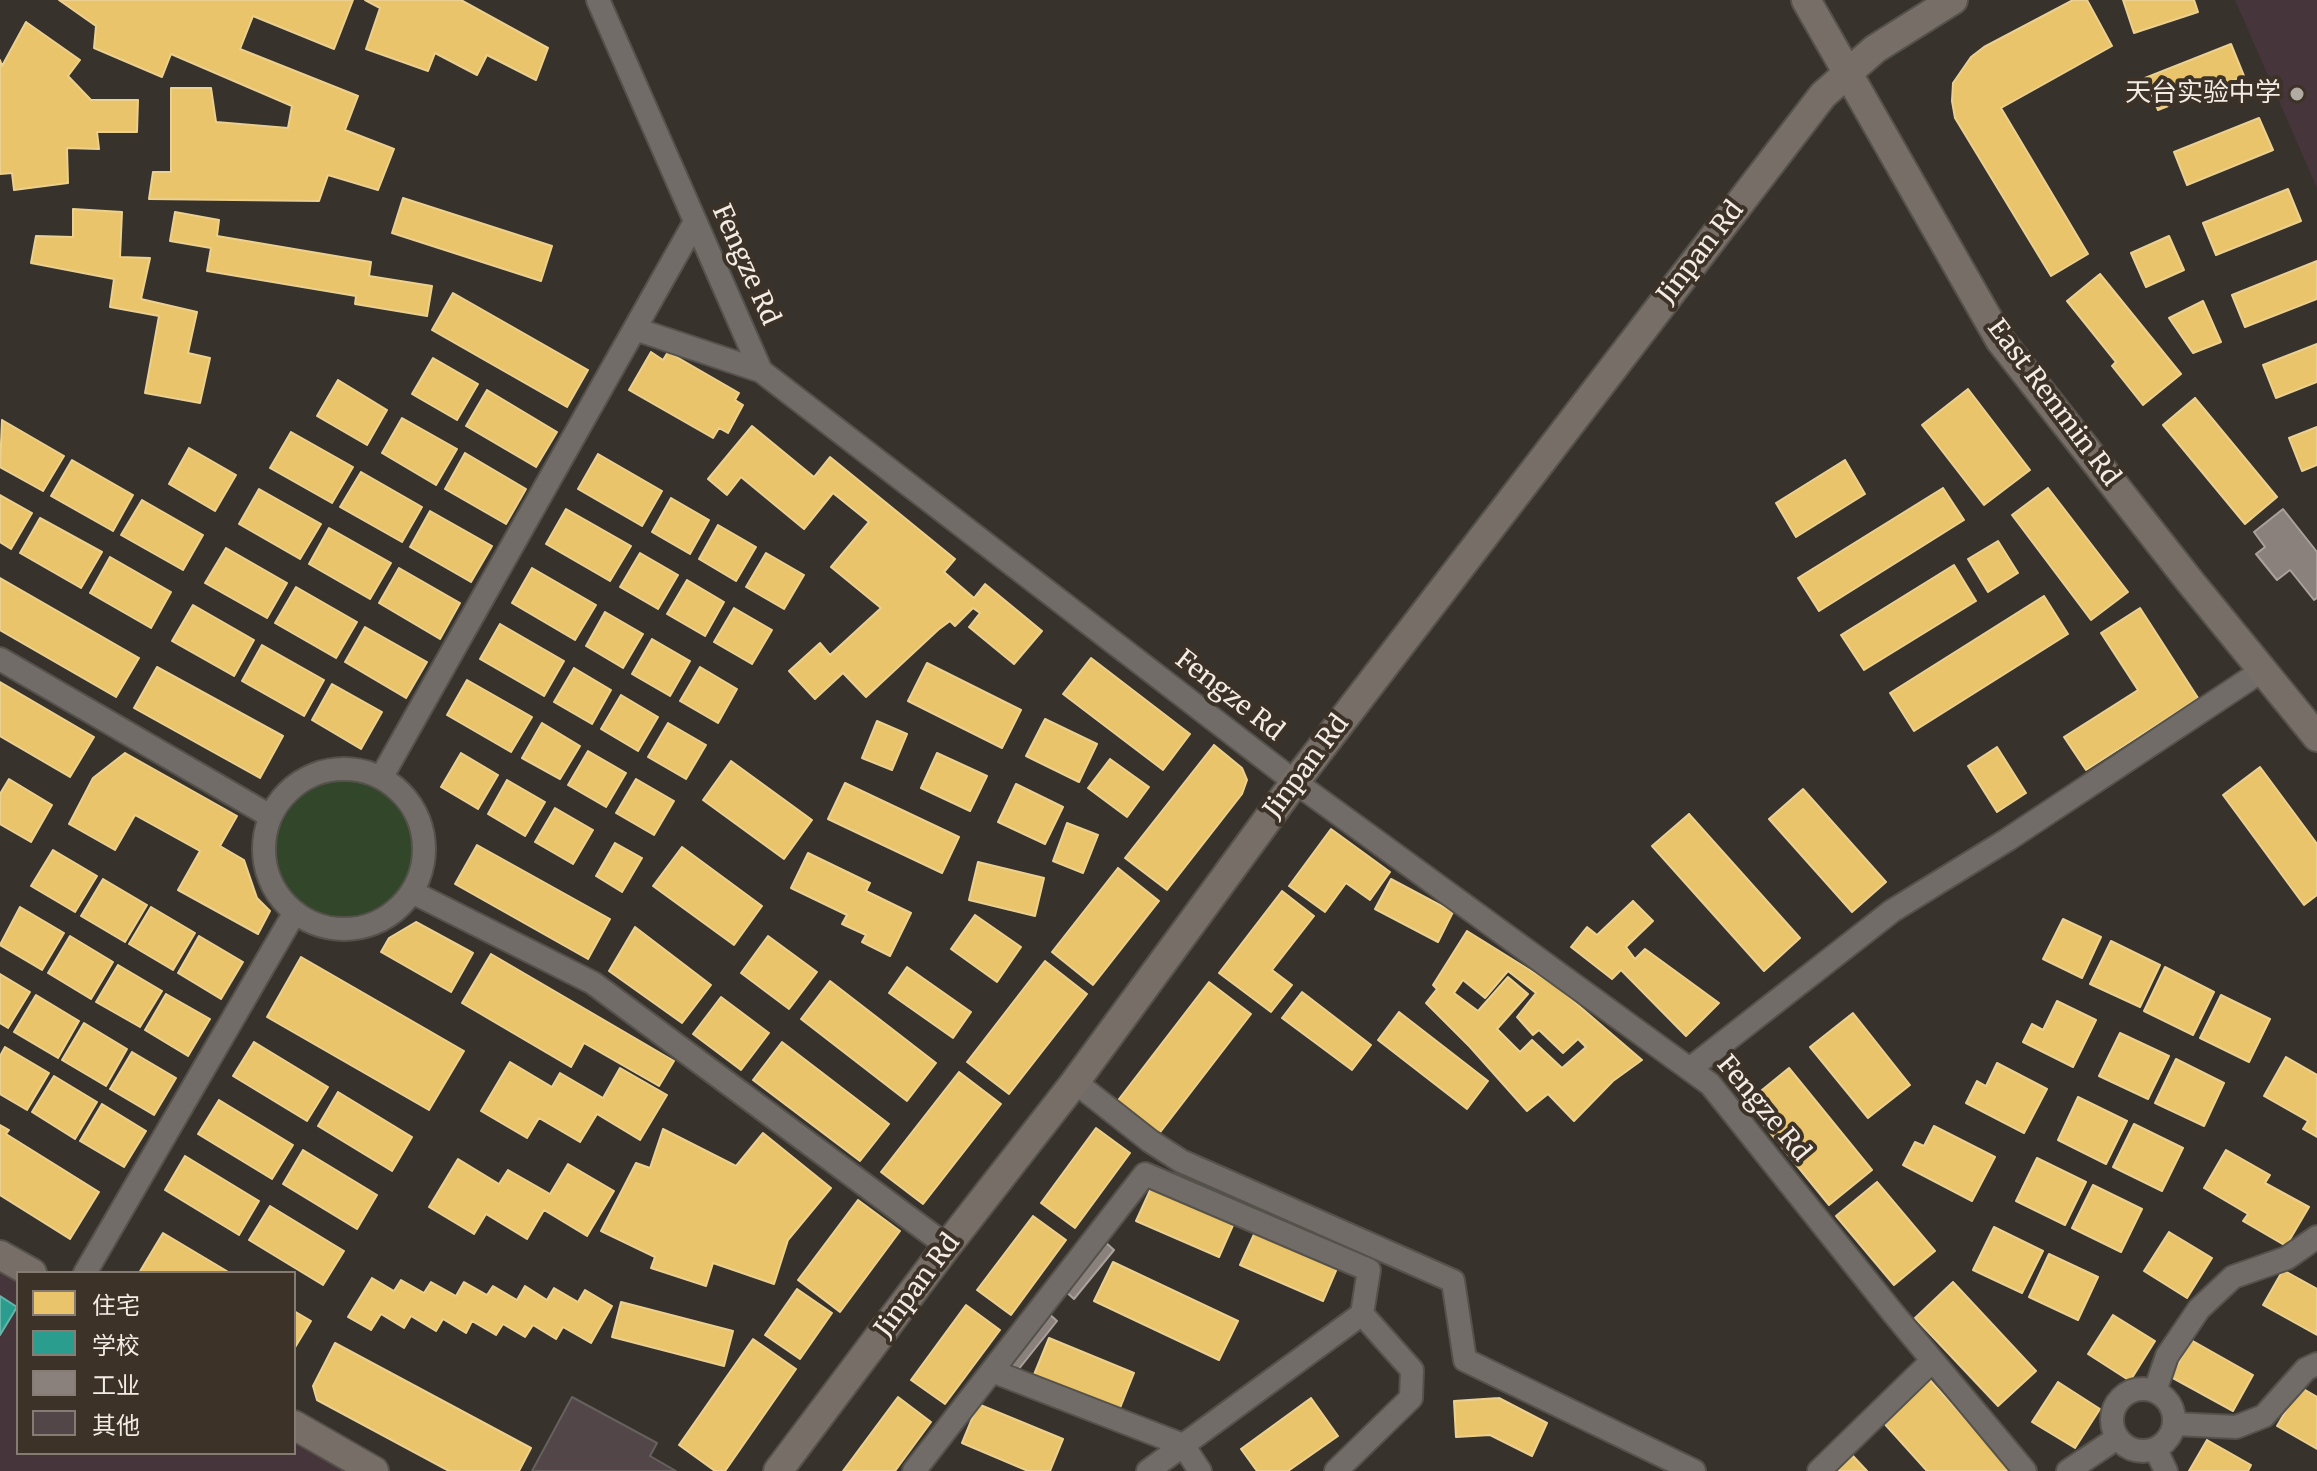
<!DOCTYPE html>
<html>
<head>
<meta charset="utf-8">
<style>
	body { margin:0 }
	#map { position:relative; width:2317px; height:1471px; overflow:hidden; background:#38322c; font-family:Merriweather,"Noto Sans SC",serif }
	canvas { display:block }
	.legend { position:absolute; left:16px; top:1271px; width:280px; height:184px; box-sizing:border-box; background:#3d3227; border:2px solid #867c73; margin:0; padding:10px 14px; list-style:none; font-size:24px; color:#f3ece5 }
	.legend li { display:flex; align-items:center; gap:16px; height:40px }
	.legend b { width:40px; border:2px solid #867c73 }
</style>
</head>
<body>
<div id="map">
<canvas width="2317" height="1471"></canvas>
<ul class="legend">
<li><b style="height:22px;background:#e9c46a"></b>住宅</li>
<li><b style="height:22px;background:#2a9d8f"></b>学校</li>
<li><b style="height:22px;background:#8a817c"></b>工业</li>
<li><b style="height:22px;background:#534648"></b>其他</li>
</ul>
</div>
<script>
const g = document.querySelector('canvas').getContext('2d');
g.lineJoin = 'round';
function fillPath(path, color) {
  g.fillStyle = color;
  g.fill(path, 'evenodd');
}
function poly(rows) {
  const path = new Path2D();
  for (const r of rows) {
    if (r.length === 3) {
      path.moveTo(r[0] + r[2], r[1]);
      path.arc(r[0], r[1], r[2], 0, 2 * Math.PI);
      continue;
    }
    path.moveTo(r[0], r[1]);
    for (let i = 2; i < r.length; i += 2) path.lineTo(r[i], r[i + 1]);
  }
  return path;
}
function stroke(path, color, width, dash) {
  g.strokeStyle = color;
  g.lineWidth = width;
  g.lineCap = dash ? 'butt' : 'round';
  g.setLineDash(dash || []);
  g.stroke(path);
}
function write(font, color, halo, rows, align = 'center') {
  g.font = font + ' Merriweather,"Noto Sans SC",serif';
  g.lineWidth = 8;
  g.setLineDash([]);
  g.textBaseline = 'middle';
  g.strokeStyle = halo;
  g.fillStyle = color;
  for (const [text, x, y, turn = 0] of rows) {
    g.save();
    g.translate(x, y);
    g.rotate((+turn || 0) * Math.PI / 180);
    g.textAlign = isNaN(turn) ? turn : align;
    if (halo) g.strokeText(text, 0, 0);
    g.fillText(text, 0, 0);
    g.restore();
  }
}
const education = poly([
	[2235,0,2317,0,2317,188],
	[0,1255,18,1273,18,1453,294,1453,294,1425,374,1471,0,1471]
]);
const green = poly([
	[344,849,80]
]);
const homes = poly([
	[59,0,353,0,334,49,253,16,240,49,358,96,345,130,394,149,378,190,328,175,319,201,149,199,153,172,171,172,171,88,211,88,216,122,288,128,292,106,171,54,162,77,94,48,96,26,59,0],
	[365,0,461,0,548,48,536,80,487,55,477,75,435,53,428,71,366,49,380,8,365,0],
	[2073,0,2087,0,2112,46,2001,108,2088,254,2051,276,1955,118,1952,101,1953,83,1971,57,1984,47,2073,0],
	[2123,0,2194,0,2198,12,2134,33,2123,0],
	[26,22,80,60,68,76,91,100,138,100,137,132,97,132,99,149,67,148,68,183,14,190,12,173,0,174,0,60,2,66,26,22],
	[2231,44,2244,76,2158,110,2145,78,2231,44],
	[2259,118,2273,150,2187,185,2174,152,2259,118],
	[2288,189,2301,221,2216,255,2203,223,2288,189],
	[403,198,552,246,541,281,392,233,403,198],
	[73,209,122,212,120,257,150,258,141,299,197,312,188,353,210,358,200,403,145,393,159,316,110,307,114,279,31,263,36,236,73,237,73,209],
	[175,212,219,220,217,236,371,262,369,276,432,286,427,316,355,304,356,296,207,271,211,248,170,241,175,212],
	[2169,236,2184,270,2146,287,2131,253,2169,236],
	[2317,261,2317,299,2245,327,2232,295,2317,261],
	[2100,274,2181,374,2143,405,2112,366,2116,362,2067,301,2100,274],
	[453,293,588,370,567,407,432,330,453,293],
	[2203,301,2221,342,2193,353,2169,318,2203,301],
	[2317,344,2317,382,2276,398,2263,365,2317,344],
	[651,352,663,360,668,352,739,393,735,400,743,405,728,433,719,428,713,438,629,390,651,352],
	[433,358,478,384,457,420,412,394,433,358],
	[338,380,387,410,367,445,317,416,338,380],
	[1968,389,2030,470,1984,505,1922,425,1968,389],
	[487,390,557,432,536,467,466,426,487,390],
	[2195,398,2277,497,2245,524,2163,425,2195,398],
	[402,418,457,449,436,485,382,453,402,418],
	[2,420,64,456,43,491,0,467,2,420],
	[752,426,814,477,830,457,955,559,944,572,974,598,985,584,1042,631,1014,664,969,627,980,613,973,608,955,626,950,621,938,630,866,697,843,673,815,699,789,671,820,643,830,655,881,608,831,567,869,522,833,493,804,529,741,477,727,495,708,479,752,426],
	[2317,427,2317,465,2302,471,2289,438,2317,427],
	[291,432,353,467,332,503,270,468,291,432],
	[189,448,236,475,215,511,169,484,189,448],
	[465,453,526,489,506,524,445,489,465,453],
	[598,454,662,491,642,526,578,489,598,454],
	[72,460,133,495,113,531,51,496,72,460],
	[1845,460,1865,494,1796,537,1776,503,1845,460],
	[361,472,422,507,402,542,340,507,361,472],
	[1943,488,1964,520,1819,611,1798,578,1943,488],
	[2048,488,2128,592,2091,620,2012,515,2048,488],
	[259,489,321,524,300,559,239,524,259,489],
	[0,495,32,513,11,549,0,542,0,495],
	[671,498,709,520,690,554,652,532,671,498],
	[142,500,203,535,183,570,121,535,142,500],
	[566,509,631,546,610,581,546,544,566,509],
	[430,511,492,546,471,582,410,547,430,511],
	[40,518,102,552,81,588,20,553,40,518],
	[718,525,756,547,736,581,699,559,718,525],
	[329,528,391,563,370,599,309,564,329,528],
	[1998,541,2018,573,1988,592,1968,559,1998,541],
	[226,548,287,583,267,618,205,583,226,548],
	[640,553,678,575,658,609,620,587,640,553],
	[766,553,804,575,784,609,746,587,766,553],
	[110,557,171,592,151,628,90,593,110,557],
	[1954,565,1976,601,1864,670,1841,635,1954,565],
	[399,568,460,603,440,639,379,603,399,568],
	[532,568,596,605,575,640,512,603,532,568],
	[0,578,139,658,116,697,0,630,0,578],
	[687,580,724,602,705,636,667,614,687,580],
	[296,587,357,622,336,658,275,623,296,587],
	[2044,596,2068,634,1914,731,1890,693,2044,596],
	[193,605,254,640,234,676,172,641,193,605],
	[734,608,772,630,752,664,714,642,734,608],
	[2140,608,2198,698,2086,770,2064,737,2138,690,2101,633,2140,608],
	[605,612,643,634,623,668,586,646,605,612],
	[500,624,564,661,544,696,480,659,500,624],
	[365,627,427,662,406,698,345,662,365,627],
	[652,639,690,661,670,696,632,674,652,639],
	[262,645,324,680,304,716,242,681,262,645],
	[1091,658,1190,734,1163,770,1063,694,1091,658],
	[927,663,1021,710,1002,748,908,701,927,663],
	[157,667,283,736,260,778,134,708,157,667],
	[700,667,737,689,718,723,680,701,700,667],
	[574,668,611,690,592,724,554,702,574,668],
	[467,680,532,717,511,752,447,715,467,680],
	[0,682,94,737,70,777,0,736,0,682],
	[332,684,382,712,361,749,312,720,332,684],
	[621,695,658,717,638,751,601,729,621,695],
	[1045,719,1097,744,1079,782,1026,756,1045,719],
	[877,721,907,734,892,770,862,758,877,721],
	[542,723,580,746,560,779,522,758,542,723],
	[668,723,706,745,686,779,648,757,668,723],
	[1214,745,1242,768,1247,780,1242,794,1167,890,1125,858,1214,745],
	[1997,747,2026,793,1997,812,1968,766,1997,747],
	[588,751,626,773,606,807,568,785,588,751],
	[125,753,237,816,220,846,244,860,257,898,270,911,258,934,178,890,200,851,135,815,115,850,69,824,93,778,125,753],
	[461,753,498,775,478,809,441,787,461,753],
	[937,753,987,776,970,811,921,788,937,753],
	[1110,759,1149,787,1127,817,1088,788,1110,759],
	[731,761,812,820,784,859,703,800,731,761],
	[2260,767,2317,844,2317,895,2304,905,2223,795,2260,767],
	[9,779,52,805,31,842,0,824,0,794,9,779],
	[636,779,674,801,654,835,616,813,636,779],
	[507,780,545,802,525,836,488,814,507,780],
	[845,783,959,837,942,873,828,819,845,783],
	[1016,784,1063,807,1045,844,998,822,1016,784],
	[1803,789,1886,882,1852,912,1769,819,1803,789],
	[555,808,593,830,573,864,535,842,555,808],
	[1689,814,1800,938,1764,971,1652,846,1689,814],
	[1067,823,1098,835,1083,873,1053,861,1067,823],
	[1331,829,1390,872,1370,900,1346,883,1325,912,1289,886,1331,829],
	[615,843,642,858,622,892,596,876,615,843],
	[477,845,610,919,588,959,455,884,477,845],
	[682,847,762,906,734,945,653,886,682,847],
	[53,850,97,876,75,912,31,886,53,850],
	[808,853,870,883,866,891,911,913,890,956,862,942,866,935,842,924,847,915,791,888,808,853],
	[978,862,1044,878,1035,916,969,900,978,862],
	[1118,868,1159,901,1093,985,1052,952,1118,868],
	[103,879,147,905,125,942,81,916,103,879],
	[1391,879,1453,912,1438,942,1375,909,1391,879],
	[1282,891,1314,916,1272,970,1292,985,1271,1012,1219,973,1282,891],
	[1633,901,1653,921,1626,947,1635,959,1645,949,1719,1003,1686,1036,1621,970,1612,979,1571,947,1587,927,1597,935,1633,901],
	[20,907,64,933,42,970,0,945,20,907],
	[151,907,195,933,173,970,129,944,151,907],
	[975,915,1021,947,997,982,951,949,975,915],
	[2063,919,2101,937,2082,978,2043,959,2063,919],
	[416,922,473,953,451,992,381,952,389,938,416,922],
	[635,927,711,985,682,1023,609,971,635,927],
	[1467,931,1557,987,1642,1060,1613,1081,1574,1121,1548,1094,1527,1111,1470,1047,1426,1003,1437,989,1433,985,1467,931],
	[1508,971,1536,993,1517,1017,1533,1035,1539,1030,1563,1053,1578,1039,1586,1047,1562,1068,1532,1040,1520,1052,1497,1029,1528,994,1508,977,1478,1011,1454,993,1463,980,1485,998,1508,971],
	[70,936,113,962,91,999,48,973,70,936],
	[199,936,243,962,221,999,178,973,199,936],
	[768,936,817,972,789,1009,741,973,768,936],
	[2111,941,2160,965,2140,1007,2090,984,2111,941],
	[491,954,674,1061,659,1086,584,1043,571,1067,462,1003,491,954],
	[301,957,464,1051,429,1110,267,1017,301,957],
	[1045,961,1087,994,1009,1094,967,1062,1045,961],
	[118,965,162,991,140,1027,96,1002,118,965],
	[907,967,971,1012,953,1038,889,993,907,967],
	[2165,967,2214,992,2193,1035,2144,1011,2165,967],
	[0,974,30,992,8,1028,0,1023,0,974],
	[830,981,936,1063,907,1101,801,1019,830,981],
	[1209,982,1251,1014,1158,1135,1116,1103,1209,982],
	[1302,992,1371,1045,1352,1070,1282,1018,1302,992],
	[166,994,210,1019,188,1056,145,1030,166,994],
	[36,995,79,1021,58,1058,14,1032,36,995],
	[2221,995,2270,1019,2249,1062,2200,1038,2221,995],
	[721,997,769,1033,741,1070,693,1034,721,997],
	[2057,1001,2096,1020,2073,1067,2023,1042,2032,1024,2043,1030,2057,1001],
	[1399,1012,1488,1081,1467,1109,1378,1040,1399,1012],
	[1853,1013,1910,1085,1868,1118,1810,1047,1853,1013],
	[84,1023,127,1049,106,1086,62,1060,84,1023],
	[2120,1033,2169,1056,2148,1099,2099,1076,2120,1033],
	[254,1042,328,1087,307,1121,233,1076,254,1042],
	[782,1042,889,1124,860,1161,753,1080,782,1042],
	[5,1047,49,1073,27,1110,0,1094,0,1056,5,1047],
	[132,1052,176,1078,154,1115,110,1089,132,1052],
	[2286,1057,2317,1075,2317,1137,2303,1129,2308,1121,2264,1096,2286,1057],
	[2176,1059,2224,1083,2204,1126,2155,1103,2176,1059],
	[510,1062,552,1087,560,1073,603,1098,620,1068,667,1095,640,1140,597,1114,580,1142,539,1118,527,1138,481,1111,510,1062],
	[1997,1063,2047,1089,2024,1133,1966,1103,1977,1081,1986,1086,1997,1063],
	[1789,1068,1872,1170,1829,1205,1746,1103,1789,1068],
	[959,1072,1001,1104,923,1204,881,1172,959,1072],
	[54,1076,97,1102,75,1139,32,1112,54,1076],
	[338,1092,412,1137,392,1171,318,1126,338,1092],
	[2078,1097,2127,1121,2106,1164,2058,1140,2078,1097],
	[219,1100,293,1145,272,1179,198,1134,219,1100],
	[102,1104,146,1131,124,1167,80,1141,102,1104],
	[2134,1124,2183,1148,2162,1191,2113,1167,2134,1124],
	[0,1125,9,1130,6,1134,99,1192,70,1239,0,1195,0,1125],
	[1934,1126,1995,1157,1972,1201,1903,1165,1915,1142,1924,1146,1934,1126],
	[1096,1128,1130,1153,1075,1228,1041,1203,1096,1128],
	[663,1129,736,1166,763,1133,831,1188,788,1240,774,1284,713,1263,706,1286,651,1268,655,1257,601,1231,636,1163,650,1168,663,1129],
	[303,1150,377,1195,357,1229,283,1184,303,1150],
	[2226,1150,2270,1175,2265,1183,2309,1207,2286,1246,2243,1221,2248,1214,2204,1188,2226,1150],
	[185,1156,259,1201,239,1235,165,1190,185,1156],
	[2037,1158,2086,1182,2065,1225,2016,1201,2037,1158],
	[458,1159,499,1184,508,1170,550,1194,568,1164,614,1191,587,1236,544,1210,527,1239,486,1214,474,1234,429,1207,458,1159],
	[1877,1182,1935,1251,1894,1285,1836,1216,1877,1182],
	[2093,1185,2142,1209,2121,1252,2072,1228,2093,1185],
	[1152,1186,1234,1223,1219,1257,1136,1221,1152,1186],
	[858,1200,900,1231,840,1312,798,1280,858,1200],
	[270,1206,344,1251,323,1285,249,1240,270,1206],
	[1033,1216,1066,1240,1011,1315,977,1290,1033,1216],
	[1994,1227,2043,1251,2022,1293,1973,1270,1994,1227],
	[1256,1230,1338,1266,1323,1301,1240,1265,1256,1230],
	[2169,1232,2212,1258,2187,1298,2144,1271,2169,1232],
	[163,1233,230,1273,139,1273,163,1233],
	[2049,1254,2098,1277,2078,1320,2029,1297,2049,1254],
	[1113,1262,1238,1321,1219,1360,1094,1301,1113,1262],
	[2283,1270,2317,1289,2317,1335,2263,1305,2283,1270],
	[372,1278,394,1291,401,1280,424,1293,431,1282,456,1296,464,1282,487,1295,493,1286,517,1300,525,1286,547,1300,554,1288,578,1302,585,1290,612,1306,591,1343,563,1327,556,1339,533,1325,525,1337,503,1324,496,1335,472,1321,466,1333,443,1319,436,1331,411,1316,404,1328,381,1314,371,1330,348,1317,372,1278],
	[1953,1282,2036,1371,1998,1406,1915,1318,1953,1282],
	[797,1289,832,1313,800,1359,765,1335,797,1289],
	[621,1302,733,1331,724,1366,612,1337,621,1302],
	[966,1305,1000,1330,945,1404,911,1380,966,1305],
	[294,1311,311,1321,294,1349,294,1311],
	[2113,1315,2155,1341,2130,1381,2088,1354,2113,1315],
	[1049,1338,1134,1373,1118,1413,1033,1377,1049,1338],
	[753,1339,796,1369,725,1471,715,1471,679,1445,753,1339],
	[2191,1340,2253,1375,2233,1411,2171,1377,2191,1340],
	[335,1343,531,1448,519,1471,449,1471,317,1400,313,1386,335,1343],
	[1929,1379,2012,1471,1927,1471,1882,1421,1929,1379],
	[2058,1382,2100,1409,2075,1448,2032,1422,2058,1382],
	[2300,1387,2317,1397,2317,1449,2277,1426,2300,1387],
	[898,1397,931,1422,895,1471,843,1471,898,1397],
	[1311,1398,1338,1436,1288,1471,1257,1471,1241,1449,1311,1398],
	[1499,1398,1547,1423,1532,1456,1490,1435,1456,1437,1454,1401,1499,1398],
	[978,1404,1063,1439,1050,1471,1028,1471,962,1443,978,1404],
	[2207,1440,2251,1465,2248,1471,2189,1471,2207,1440],
	[1853,1456,1867,1471,1836,1471,1853,1456]
]);
const schools = poly([
	[0,1296,17,1307,0,1335,0,1296]
]);
const industry = poly([
	[2283,509,2317,552,2317,598,2314,600,2290,570,2277,580,2256,554,2265,547,2254,532,2283,509],
	[1104,1241,1114,1250,1074,1299,1064,1290,1104,1241],
	[1047,1312,1057,1321,1018,1370,1007,1361,1047,1312]
]);
const building = poly([
	[572,1397,657,1443,650,1456,676,1471,532,1471,572,1397]
]);
const minor = poly([
	[598,0,761,371,1295,782,1710,1084,1893,1313,2025,1471],
	[635,329,761,371],
	[0,659,270,816],
	[344,849,80],
	[381,778,695,222],
	[412,892,593,983,947,1246],
	[1691,1068,1892,911,2007,840,2263,670],
	[1075,1082,1150,1141,1181,1161,1453,1281,1465,1360,1694,1471],
	[85,1273,295,912],
	[992,1371,1183,1445,1200,1471],
	[2143,1420,31],
	[2155,1391,2167,1356,2199,1309,2233,1277,2287,1258,2317,1237],
	[2175,1424,2236,1427,2264,1416,2306,1369,2317,1364],
	[2156,1450,2166,1471],
	[914,1471,1145,1174,1369,1270,1362,1314],
	[1148,1471,1362,1314,1412,1370,1411,1398,1336,1471],
	[1819,1471,1932,1361],
	[2068,1471,2117,1438]
]);
const major = poly([
	[1806,0,2000,340,2188,579,2317,737],
	[0,1255,32,1273],
	[294,1425,374,1471],
	[778,1471,947,1246,1075,1082,1295,782,1823,95,1875,49,1953,0]
]);
const markers = [
	[2297,94,8,"#b2aba4"]
];
const poiNames = [
	["天台实验中学",2281,94]
];
const streetNames = [
	["Jinpan Rd",1701,253,-52],
	["Fengze Rd",745,265,66],
	["East Renmin Rd",2053,403,53],
	["Fengze Rd",1229,696,38],
	["Jinpan Rd",1307,767,-53],
	["Fengze Rd",1763,1109,50],
	["Jinpan Rd",918,1286,-53]
];
fillPath(education, '#47353c');
fillPath(green, '#324629');
fillPath(homes, '#e9c46a');
stroke(homes, '#ecd08f', 2);
fillPath(schools, '#2a9d8f');
stroke(schools, '#66b5a9', 2);
fillPath(industry, '#8a817c');
stroke(industry, '#aaa19c', 2);
fillPath(building, '#534648');
stroke(building, '#66605f', 2);
stroke(minor, '#55514b', 26);
stroke(major, '#55514b', 32);
stroke(minor, '#716c67', 22);
stroke(major, '#786e68', 28);
for (const [x, y, r, color] of markers) {
  const dot = new Path2D();
  dot.arc(x, y, r, 0, 2 * Math.PI);
  g.fillStyle = color;
  g.fill(dot);
  stroke(dot, '#3d3227', 3);
}
write('26px', '#f3ece5', '#3d3227', poiNames, 'right');
write('26px', '#f3ece5', '#3d3227', streetNames);
</script>
</body>
</html>
